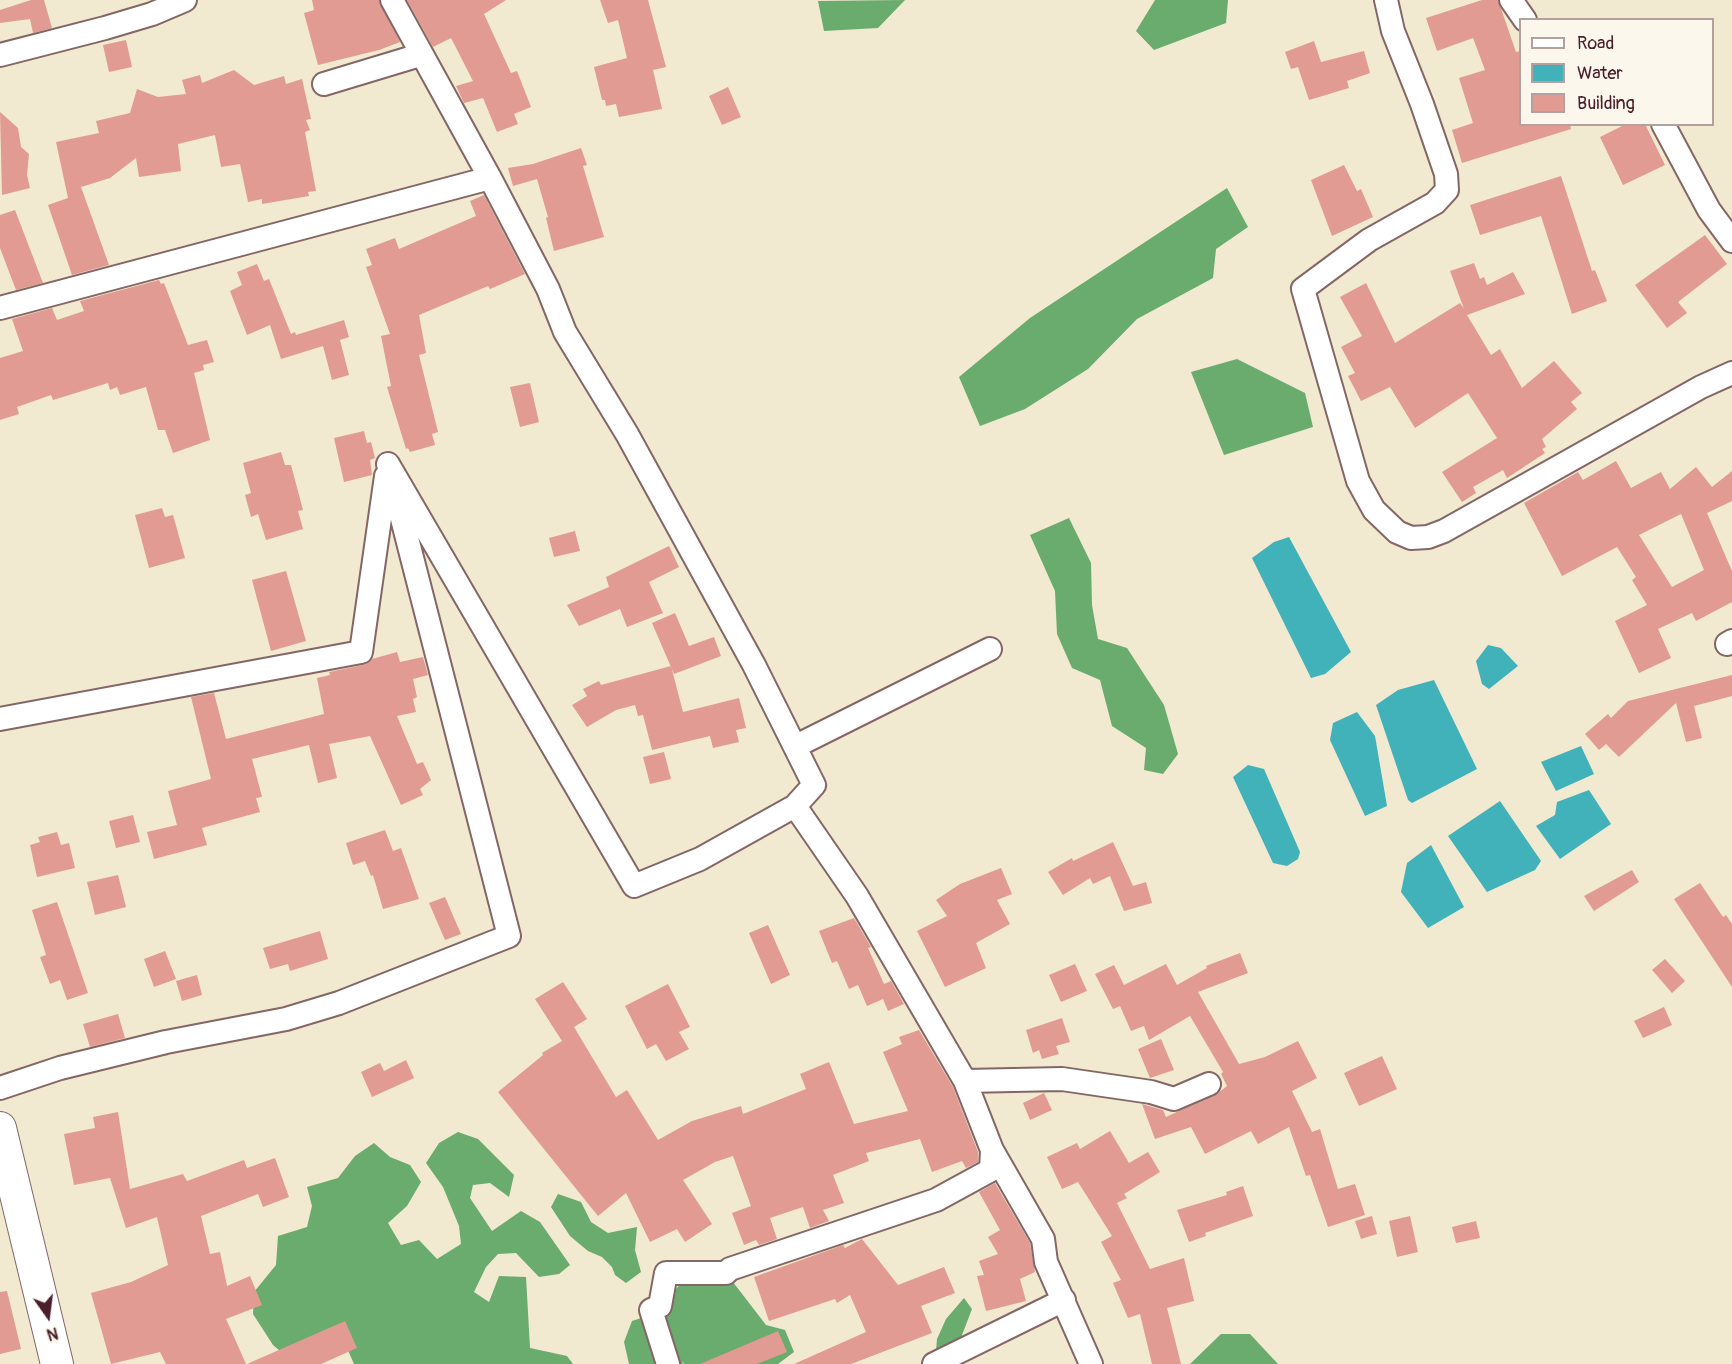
<!DOCTYPE html>
<html>
<head>
<meta charset="utf-8">
<style>
	body { margin:0 }
	#map { position:relative; width:1732px; height:1364px; overflow:hidden; background:#f1e9d0; font-family:Pangolin,sans-serif }
	canvas { display:block }
	.legend { position:absolute; left:1519px; top:18px; width:195px; height:108px; box-sizing:border-box; background:#fbf7ec; border:2px solid #b4a19f; margin:0; padding:8px 10px; list-style:none; font-size:18px; color:#4a1f2b }
	.legend li { display:flex; align-items:center; gap:12px; height:30px }
	.legend b { width:30px; border:2px solid #b4a19f }
	.north { position:absolute; left:18px; top:1286px; width:60px; height:60px; -webkit-text-stroke:4px #fbf7ec; paint-order:stroke; rotate:166deg; font-size:16px; font-weight:700; line-height:24px; text-align:center; color:#4a1f2b }
	.north::after { content:''; display:block; margin:auto; width:21px; height:27px; background:#4a1f2b; clip-path:polygon(50% 0,100% 100%,50% 72%,0 100%) }
</style>
</head>
<body>
<div id="map">
<canvas width="1732" height="1364"></canvas>
<ul class="legend">
<li><b style="height:8px;background:#fff"></b>Road</li>
<li><b style="height:16px;background:#41b1ba"></b>Water</li>
<li><b style="height:16px;background:#e19b93"></b>Building</li>
</ul>
<div class="north">N</div>
</div>
<script>
const g = document.querySelector('canvas').getContext('2d');
g.lineJoin = 'round';
function fillPath(path, color) {
  g.fillStyle = color;
  g.fill(path, 'evenodd');
}
function poly(rows) {
  const path = new Path2D();
  for (const r of rows) {
    path.moveTo(r[0], r[1]);
    for (let i = 2; i < r.length; i += 2) path.lineTo(r[i], r[i + 1]);
  }
  return path;
}
function stroke(path, color, width, dash) {
  g.strokeStyle = color;
  g.lineWidth = width;
  g.lineCap = dash ? 'butt' : 'round';
  g.setLineDash(dash || []);
  g.stroke(path);
}
const forest = poly([
	[905,0,878,28,824,31,818,1],
	[1155,0,1228,0,1226,23,1154,50,1136,31],
	[1227,188,1248,227,1216,249,1213,278,1137,319,1088,369,1025,409,980,426,959,377,1030,318],
	[1237,359,1305,393,1313,427,1224,455,1191,372],
	[1069,518,1091,563,1092,605,1098,639,1127,648,1164,705,1178,754,1163,774,1144,770,1146,748,1112,726,1100,680,1072,668,1057,634,1055,591,1030,535],
	[458,1132,478,1139,514,1175,509,1197,490,1183,473,1185,470,1198,492,1231,521,1211,540,1222,570,1265,559,1274,539,1277,516,1253,498,1254,486,1267,474,1292,489,1302,499,1276,526,1277,530,1348,567,1356,573,1364,354,1364,339,1330,286,1356,273,1345,253,1314,254,1292,276,1265,278,1236,307,1227,312,1206,307,1187,338,1178,355,1156,374,1143,390,1157,410,1165,421,1182,407,1206,388,1223,401,1245,419,1240,437,1259,461,1244,459,1226,443,1187,426,1163,439,1143],
	[558,1194,581,1202,591,1222,608,1233,637,1227,635,1250,641,1272,626,1283,615,1275,612,1267,602,1257,588,1251,570,1236,551,1207],
	[726,1273,766,1325,785,1330,794,1352,778,1364,684,1364,682,1361,683,1364,629,1364,624,1342,632,1321,653,1314,686,1278],
	[964,1298,972,1309,962,1335,965,1351,936,1351,937,1339,946,1319],
	[1221,1334,1250,1334,1278,1364,1190,1364]
]);
const water = poly([
	[1289,537,1351,652,1325,674,1311,678,1252,558,1274,542],
	[1488,645,1501,648,1518,666,1489,689,1482,684,1476,661],
	[1434,680,1477,769,1412,803,1408,800,1376,705,1398,690],
	[1357,712,1375,736,1387,806,1365,816,1330,740,1333,723],
	[1581,746,1594,774,1556,791,1541,762],
	[1248,765,1264,769,1300,852,1298,859,1287,866,1273,863,1233,777],
	[1589,790,1611,824,1560,859,1536,826,1555,815,1557,802],
	[1500,801,1541,861,1535,870,1487,892,1448,836],
	[1431,845,1464,907,1428,928,1401,892,1407,863]
]);
const building = poly([
	[31,0,44,0,52,28,33,33,30,19,0,23,0,10],
	[312,0,379,0,400,42,379,50,318,65,304,13,314,10],
	[407,0,506,0,484,14,511,73,517,71,531,107,514,114,518,124,497,132,483,98,464,103,456,86,473,81,451,38,433,47],
	[600,0,648,0,666,67,653,70,662,109,619,117,616,104,606,106,605,100,602,100,594,67,627,58,618,20,608,23],
	[1482,0,1498,0,1516,52,1521,51,1521,124,1570,124,1571,129,1462,163,1452,130,1473,123,1459,78,1485,70,1473,38,1437,51,1426,18],
	[126,40,132,67,109,72,103,45],
	[1314,41,1321,62,1364,51,1370,73,1347,81,1349,88,1309,100,1298,67,1291,69,1285,52],
	[234,70,254,85,284,76,286,84,302,79,311,119,306,120,310,130,305,132,316,191,308,192,309,196,262,204,262,199,248,202,240,164,221,167,215,135,178,144,181,171,139,177,136,158,110,178,81,187,109,265,72,275,48,205,68,198,56,142,99,133,96,121,130,113,137,89,158,97,186,94,182,80,200,75,202,83],
	[728,87,741,117,722,125,709,96],
	[0,112,18,128,21,147,29,154,27,175,30,188,2,195],
	[1626,124,1645,124,1665,165,1623,185,1600,137],
	[581,148,587,165,583,166,604,237,554,251,546,218,548,217,537,179,513,186,508,168,533,164],
	[1344,165,1357,191,1361,189,1373,217,1332,236,1311,180],
	[1561,176,1592,271,1595,270,1607,301,1572,314,1541,216,1480,235,1470,205],
	[484,195,525,274,490,289,488,286,419,315,426,353,419,355,438,432,432,434,435,445,410,452,408,448,406,449,387,387,391,386,381,336,390,334,366,267,372,265,366,249,395,238,399,249,476,216,470,201],
	[15,210,43,283,16,290,0,248,0,215],
	[1705,235,1727,264,1678,302,1687,313,1667,328,1635,285],
	[1474,263,1480,279,1484,277,1487,285,1513,272,1525,294,1467,315,1491,355,1500,349,1522,388,1554,361,1582,393,1571,402,1577,409,1542,439,1546,447,1542,449,1545,453,1507,478,1503,470,1473,487,1476,493,1462,502,1442,472,1497,438,1468,393,1415,428,1390,387,1361,401,1348,376,1355,373,1341,347,1362,336,1340,297,1366,283,1395,343,1460,303,1464,309,1450,271],
	[257,264,264,281,269,279,291,334,295,332,296,335,344,320,349,337,340,340,349,375,332,380,323,346,281,359,270,325,247,335,230,291,242,285,237,272],
	[159,280,161,284,164,283,188,345,207,340,214,362,203,365,204,370,194,373,210,440,173,453,165,430,158,430,146,387,120,395,117,387,110,390,108,383,53,400,51,395,17,407,19,414,0,420,0,358,23,351,12,319,52,308,57,320,84,311,80,301],
	[530,383,539,422,520,427,510,387],
	[364,431,367,443,371,442,375,458,370,460,372,475,344,482,334,438],
	[281,452,285,465,291,465,303,510,298,511,303,529,266,540,258,514,251,517,245,495,251,493,243,463],
	[1616,461,1631,488,1661,472,1670,489,1696,467,1712,487,1732,471,1732,501,1707,513,1732,571,1732,602,1696,621,1692,613,1658,629,1671,658,1639,673,1615,621,1647,605,1632,580,1636,577,1617,547,1562,576,1524,503,1578,472,1583,480],
	[1681,514,1704,570,1672,587,1639,535],
	[162,508,165,517,173,515,185,558,149,568,135,515],
	[575,531,580,551,554,557,549,538],
	[669,546,679,567,649,582,663,613,627,627,620,609,579,626,567,605,609,587,606,577],
	[286,571,306,641,271,651,252,580],
	[675,613,689,646,714,637,721,656,674,674,652,623],
	[397,652,400,662,423,657,428,675,413,679,417,697,413,699,416,712,397,716,417,764,423,762,431,780,420,789,423,795,401,805,370,736,329,744,337,778,318,783,309,745,252,759,262,797,256,798,260,812,202,828,207,845,154,859,147,832,177,825,168,791,211,779,191,697,214,693,226,739,324,714,317,678,330,675,329,672,363,665,372,659],
	[671,666,683,712,739,698,746,728,736,730,739,742,713,748,710,736,652,750,643,715,638,716,635,705,616,710,587,727,572,705,587,696,583,689,599,681,601,685],
	[1732,675,1732,696,1694,706,1702,738,1686,742,1676,703,1619,757,1606,744,1599,750,1585,734,1608,714,1611,718,1628,701],
	[664,752,671,779,650,784,643,757],
	[133,815,140,842,116,848,109,821],
	[385,830,393,851,401,848,419,899,383,909,373,875,371,876,365,861,353,865,346,843],
	[57,832,61,845,69,843,75,868,37,877,30,845,40,842,38,837],
	[1113,842,1133,886,1146,882,1152,903,1124,911,1110,876,1093,884,1090,878,1063,895,1048,872,1072,858,1073,861],
	[1001,868,1012,894,997,900,1010,924,976,943,986,968,945,987,917,931,947,916,936,900,960,884],
	[1632,870,1639,882,1594,911,1584,896],
	[118,875,126,907,95,915,87,882],
	[1700,883,1723,917,1726,915,1732,924,1732,987,1674,899],
	[445,897,461,934,445,940,429,903],
	[57,902,88,993,67,1000,60,980,50,984,40,957,46,955,32,910],
	[854,918,871,947,868,948,884,984,891,981,904,1004,888,1011,883,999,867,1006,858,985,849,989,837,961,832,963,819,931],
	[768,925,790,975,771,984,749,933],
	[320,931,328,959,290,971,288,964,270,969,263,948],
	[165,951,176,979,154,987,144,959],
	[1240,953,1248,973,1198,992,1239,1064,1265,1057,1298,1041,1317,1078,1292,1091,1312,1132,1320,1129,1338,1189,1355,1184,1365,1215,1328,1227,1310,1175,1306,1176,1289,1127,1258,1144,1251,1131,1205,1154,1191,1127,1155,1139,1142,1104,1163,1110,1166,1117,1179,1111,1214,1096,1227,1086,1221,1074,1223,1072,1190,1016,1149,1040,1144,1026,1131,1031,1120,1006,1113,1009,1095,974,1114,965,1124,985,1166,964,1177,985,1207,968,1206,966],
	[1665,959,1685,981,1672,993,1652,970],
	[1075,964,1087,991,1061,1002,1049,975],
	[197,975,202,995,182,1001,176,981],
	[563,982,587,1019,574,1027,616,1097,627,1090,658,1140,692,1121,741,1106,743,1114,806,1089,800,1074,829,1062,854,1124,908,1111,883,1052,902,1044,899,1037,919,1030,953,1087,978,1152,978,1162,966,1168,962,1161,932,1172,920,1139,866,1153,869,1161,833,1175,844,1203,823,1210,829,1221,810,1228,803,1207,770,1218,777,1239,759,1245,756,1240,744,1245,732,1213,751,1206,733,1156,715,1162,683,1180,712,1224,685,1242,677,1229,650,1242,626,1193,598,1216,498,1092,543,1055,542,1053,562,1041,535,999],
	[668,984,690,1027,679,1032,689,1049,666,1061,656,1044,647,1049,625,1006],
	[1664,1007,1672,1025,1643,1038,1634,1021],
	[118,1014,125,1038,90,1047,83,1024],
	[1062,1018,1070,1042,1056,1046,1059,1054,1042,1059,1039,1050,1033,1053,1026,1030],
	[1161,1039,1174,1070,1150,1078,1138,1049],
	[1382,1056,1397,1089,1359,1106,1344,1073],
	[406,1060,414,1078,372,1097,361,1072,380,1063,384,1071],
	[1044,1093,1052,1110,1030,1120,1023,1103],
	[118,1112,130,1189,183,1174,187,1181,244,1160,247,1168,275,1158,289,1197,263,1207,258,1194,201,1216,210,1254,220,1252,227,1286,250,1276,262,1305,226,1319,246,1364,166,1364,160,1352,111,1364,91,1293,131,1282,168,1265,157,1217,126,1228,110,1178,74,1185,64,1134,95,1128,93,1117],
	[1110,1131,1129,1163,1148,1152,1160,1172,1124,1194,1127,1198,1117,1203,1150,1269,1184,1258,1194,1301,1167,1308,1181,1364,1152,1364,1140,1314,1128,1318,1113,1283,1121,1280,1101,1242,1112,1236,1078,1182,1062,1189,1047,1157,1077,1143,1080,1149],
	[995,1183,1030,1243,1035,1272,1020,1279,1026,1301,986,1311,977,1276,984,1275,979,1261,998,1254,988,1237,1000,1230,979,1192],
	[1243,1186,1253,1216,1205,1233,1206,1236,1189,1242,1177,1210,1227,1195,1226,1192],
	[1372,1216,1377,1234,1361,1239,1355,1221],
	[1410,1216,1418,1252,1397,1257,1389,1221],
	[1476,1221,1480,1238,1456,1243,1452,1227],
	[862,1239,898,1285,944,1267,955,1293,921,1306,932,1333,851,1364,794,1364,866,1332,850,1295,837,1303,835,1299,769,1321,754,1277,843,1245,845,1248],
	[7,1291,21,1349,0,1354,0,1292],
	[345,1321,357,1348,321,1364,247,1364],
	[778,1331,787,1352,757,1364,700,1364]
]);
const minor = poly([
	[1386,0,1393,31,1422,104,1446,174,1447,190,1435,203,1369,240,1303,289,1358,481,1374,510,1397,532,1411,538,1428,537,1444,531,1701,387,1732,373],
	[1511,0,1525,20],
	[0,55,105,28,152,14,185,0],
	[324,84,420,55],
	[1663,124,1709,210,1732,241],
	[0,308,490,178],
	[1727,644,1732,641],
	[0,719,361,652,386,476],
	[796,746,990,649],
	[795,806,857,896,965,1081,992,1150,1043,1239,1046,1262,1091,1364],
	[965,1081,1062,1079,1151,1092,1174,1099,1209,1084],
	[0,1088,60,1068,166,1042,286,1019,339,1003,509,936,388,464,634,886,700,859,795,806,814,785,754,665,627,434,565,332,548,289,490,178,392,0],
	[668,1364,651,1310,660,1306,666,1273,726,1273,730,1269,936,1200,991,1170,992,1150],
	[934,1364,1064,1300]
]);
const secondary = poly([
	[0,1128,57,1364]
]);
fillPath(forest, '#6aab6e');
fillPath(water, '#41b1ba');
fillPath(building, '#e19b93');
stroke(minor, '#846665', 26);
stroke(secondary, '#846665', 34);
stroke(minor, '#fff', 22);
stroke(secondary, '#fff', 32);
</script>
</body>
</html>
